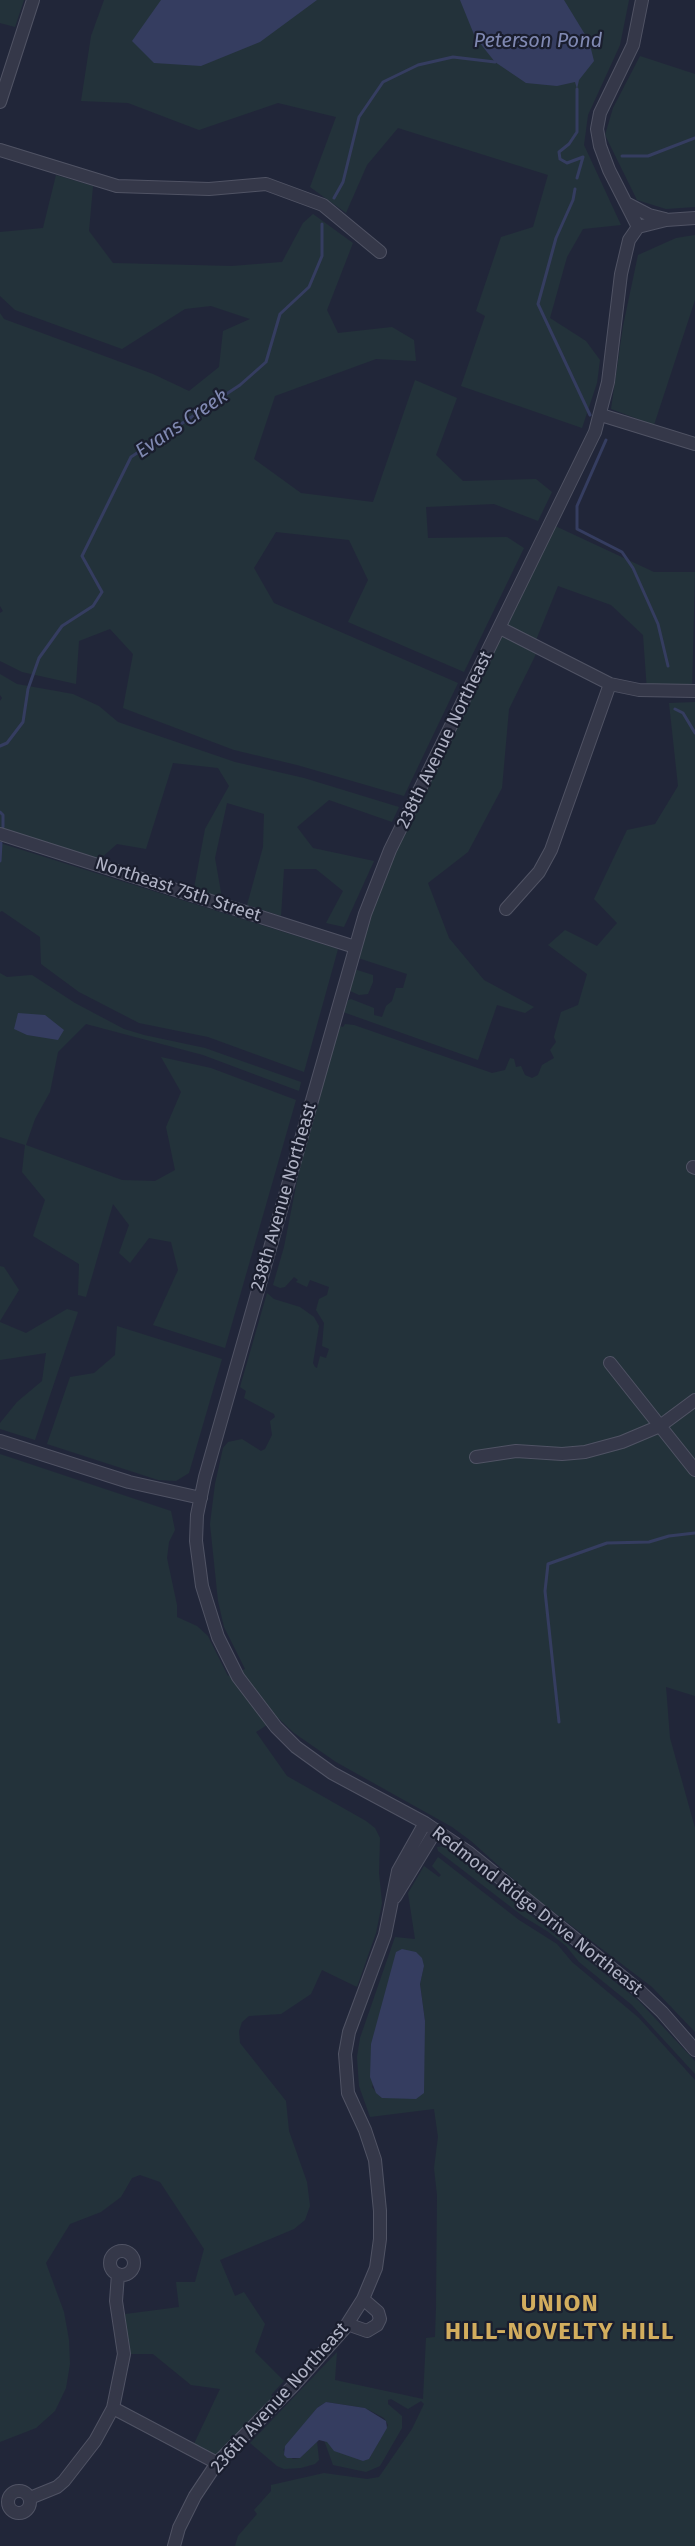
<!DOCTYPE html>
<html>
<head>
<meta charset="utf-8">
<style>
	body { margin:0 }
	canvas { display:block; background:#212639 }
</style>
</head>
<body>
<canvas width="695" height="2546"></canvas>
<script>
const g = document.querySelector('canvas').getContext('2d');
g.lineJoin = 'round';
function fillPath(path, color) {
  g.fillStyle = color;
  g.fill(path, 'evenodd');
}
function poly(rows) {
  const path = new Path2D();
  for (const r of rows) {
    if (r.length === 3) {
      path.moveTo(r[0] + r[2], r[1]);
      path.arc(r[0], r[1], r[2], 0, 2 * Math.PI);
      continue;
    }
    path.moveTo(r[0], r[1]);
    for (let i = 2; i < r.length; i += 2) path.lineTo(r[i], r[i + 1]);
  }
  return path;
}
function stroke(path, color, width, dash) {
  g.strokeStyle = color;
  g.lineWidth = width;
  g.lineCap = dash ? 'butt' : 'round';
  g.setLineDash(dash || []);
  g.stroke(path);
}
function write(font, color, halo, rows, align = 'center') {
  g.font = font + ' "Fira Sans",sans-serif';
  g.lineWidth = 4.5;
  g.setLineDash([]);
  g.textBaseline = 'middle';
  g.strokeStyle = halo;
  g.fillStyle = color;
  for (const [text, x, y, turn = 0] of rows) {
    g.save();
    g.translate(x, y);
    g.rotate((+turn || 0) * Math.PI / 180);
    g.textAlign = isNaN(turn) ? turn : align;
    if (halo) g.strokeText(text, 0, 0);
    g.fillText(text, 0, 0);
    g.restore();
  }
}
const green = poly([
	[0,0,24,0,15,27,0,23],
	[104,0,629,0,620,45,588,115,584,145,621,225,583,229,567,257,550,318,586,341,600,360,597,383,582,428,461,386,485,316,476,311,501,237,533,227,548,175,398,128,367,165,346,213,310,187,336,117,278,103,199,130,128,103,81,101,91,36],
	[640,56,695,74,695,207,666,209,637,200,605,135,613,108],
	[56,175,93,186,89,231,113,263,232,266,282,262,303,223,313,214,353,243,327,310,338,333,392,327,414,340,416,361,376,359,275,396,254,459,301,493,373,502,415,380,457,398,436,455,463,481,536,479,552,492,538,521,494,504,426,507,428,538,507,537,524,548,464,672,348,622,368,580,349,540,276,532,254,568,274,603,458,683,404,796,297,765,234,750,123,708,133,654,110,629,79,641,76,684,22,672,0,661,0,613,3,611,0,606,0,313,4,319,153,374,189,391,219,367,223,331,250,319,211,306,185,309,122,349,15,310,0,296,0,232,43,228],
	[695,235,695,300,654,425,611,409,623,326,638,255,676,238],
	[551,524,654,572,695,572,692,691,647,691,643,635,611,605,558,586,534,645,539,648,509,709,502,788,468,852,428,883,449,938,484,980,534,1007,525,1013,497,1005,478,1060,343,1012,348,1000,351,999,374,1008,374,1015,382,1017,386,1006,392,1001,396,988,403,988,407,974,352,956,365,914],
	[0,674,17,684,73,694,99,706,118,722,235,762,304,778,399,807,392,822,329,800,297,827,313,848,374,861,344,927,326,923,343,891,316,869,284,869,281,916,247,905,263,847,264,814,227,803,215,858,222,898,194,888,205,829,229,786,218,768,173,763,146,849,117,844,100,859,0,828,0,701,2,698,0,695],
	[695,702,695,1696,666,1687,670,1738,695,1828,695,2032,652,1987,531,1895,471,1841,452,1827,336,1762,294,1733,278,1718,256,1732,287,1776,366,1821,375,1828,380,1838,379,1873,382,1903,376,1933,357,1987,322,1970,311,1994,281,2014,249,2016,242,2022,239,2031,240,2043,286,2101,289,2131,307,2182,310,2206,305,2220,294,2229,220,2260,235,2296,244,2292,265,2324,255,2352,284,2381,271,2395,278,2402,217,2463,192,2448,220,2389,191,2385,153,2354,124,2354,118,2315,179,2307,176,2282,195,2282,204,2249,160,2182,140,2175,132,2178,121,2197,101,2212,70,2224,46,2263,64,2312,69,2340,70,2364,66,2388,55,2411,36,2428,0,2442,0,1454,171,1511,175,1530,169,1542,167,1558,177,1605,177,1617,197,1626,208,1636,228,1676,245,1669,224,1627,218,1601,210,1524,215,1484,223,1448,228,1442,242,1439,261,1451,265,1449,272,1435,270,1421,275,1417,274,1414,244,1398,246,1391,240,1387,267,1293,274,1299,300,1307,314,1317,319,1326,313,1363,315,1367,317,1368,320,1356,326,1358,329,1349,322,1346,324,1323,316,1310,319,1299,327,1295,329,1287,310,1280,307,1287,296,1282,298,1280,294,1277,285,1287,280,1288,273,1285,284,1247,316,1085,333,1024,343,1027,345,1024,354,1025,492,1073,505,1070,510,1058,514,1059,516,1067,521,1066,525,1075,532,1078,538,1075,542,1065,554,1058,550,1050,556,1042,554,1037,561,1012,578,1005,587,974,548,945,565,930,597,946,617,923,594,899,627,830,655,824,678,786,669,703],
	[0,843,338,949,304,1072,208,1037,139,1023,79,992,41,964,40,937,2,911,0,912],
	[354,969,373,975,373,982,368,994,359,995,350,991],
	[0,973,7,977,32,975,75,1003,124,1029,144,1035,205,1048,301,1082,299,1091,203,1055,86,1024,58,1052,50,1092,35,1119,26,1145,122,1180,155,1181,175,1170,166,1127,181,1092,161,1057,211,1068,296,1100,225,1348,153,1325,178,1270,171,1242,149,1238,130,1263,119,1253,129,1225,113,1204,86,1297,78,1295,79,1264,33,1236,45,1200,22,1172,25,1145,0,1137],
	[0,1266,4,1267,19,1290,0,1321],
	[67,1309,78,1312,35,1440,0,1429,0,1423,17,1402,42,1381,46,1353,0,1360,0,1322,26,1333],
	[117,1326,222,1359,189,1473,176,1481,158,1480,47,1444,70,1377,94,1373,115,1355],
	[444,1846,639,2001,695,2061,695,2074,632,2005,579,1962,566,1946,547,1931,524,1917,438,1851,437,1847],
	[438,1857,519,1920,557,1944,572,1962,639,2018,695,2080,695,2546,235,2546,238,2536,257,2514,254,2510,271,2491,271,2485,324,2473,367,2479,379,2477,412,2429,424,2404,421,2401,408,2409,391,2399,388,2400,388,2404,402,2416,402,2428,380,2466,366,2472,333,2465,324,2440,369,2459,388,2425,384,2418,365,2408,326,2402,317,2408,283,2450,293,2459,300,2458,317,2441,319,2460,315,2464,301,2468,284,2469,277,2466,250,2443,337,2352,335,2380,423,2399,426,2338,435,2337,436,2308,437,2195,434,2168,438,2137,434,2109,370,2117,359,2086,357,2057,360,2038,395,1937,415,1939,408,1893,424,1866,439,1877,441,1875,432,1866],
	[424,1966,420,1984,425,2021,382,2098,372,2087]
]);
const water = poly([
	[161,0,317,0,260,42,201,66,154,63,132,41],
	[460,0,564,0,589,41,594,61,579,80,577,89,575,82,557,86,526,83,495,62,475,37],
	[18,1013,45,1015,64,1030,58,1040,27,1035,14,1029],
	[402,1949,416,1952,422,1958,424,1966,420,1984,425,2021,424,2093,416,2099,382,2098,376,2093,370,2077,371,2044,396,1952],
	[326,2402,365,2408,386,2421,387,2428,369,2459,363,2461,334,2451,327,2442,319,2440,300,2458,287,2458,284,2455,285,2446,317,2408]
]);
const stream = poly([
	[577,89,577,132,569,144,559,152,560,159,567,163,583,157],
	[622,156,648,156,695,138],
	[577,178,583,157],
	[575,189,573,200,556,238,538,304,590,415],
	[334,198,343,182,359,117,383,82,418,65,453,57,495,62],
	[606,440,577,506,577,529,622,552,633,568,658,624,668,666],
	[675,709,683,713,695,733],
	[0,746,7,743,23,722,28,689,39,658,62,626,93,606,102,592,82,556,131,457,240,385,266,362,280,314,309,287,322,256,322,224],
	[0,812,3,815,3,827],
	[0,861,1,843],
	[559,1722,545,1591,548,1564,607,1543,649,1542,669,1536,695,1533]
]);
const minor = poly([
	[0,102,33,0],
	[0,150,117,186,209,189,266,184,323,205,380,252],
	[626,203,649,215,665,219],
	[638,227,629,240,621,274,608,382,595,432,390,850,365,914,205,1477,197,1515,196,1541,202,1586,218,1637,238,1677,276,1727,296,1747,332,1773,425,1823,468,1852,641,1992,662,2012,695,2050],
	[638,227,609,170,600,146,597,129,600,113,633,45,642,0],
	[638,227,666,220,695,218],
	[601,415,695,444],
	[500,628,610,684,639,690,695,691],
	[0,834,355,947],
	[506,909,539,872,551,850,610,684],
	[693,1167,695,1168],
	[610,1363,660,1426,695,1400],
	[0,1441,129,1482,201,1498],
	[476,1457,516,1451,562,1454,585,1452,622,1442,660,1426,695,1470],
	[395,1897,436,1830],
	[122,2263,12],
	[347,2324,367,2331,377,2325,380,2319,378,2312,363,2299],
	[113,2408,217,2463],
	[19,2502,11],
	[30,2498,57,2487,64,2481,95,2441,113,2408,124,2354,116,2301,118,2274],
	[174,2546,179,2528,195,2496,217,2463,294,2385,344,2329,363,2299,376,2268,380,2239,380,2211,375,2160,365,2130,348,2093,345,2054,349,2032,385,1935,398,1871,425,1823]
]);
const streetNames = [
	["238th Avenue Northeast",445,740,-64],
	["Northeast 75th Street",178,890,18],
	["238th Avenue Northeast",284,1197,-74],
	["Redmond Ridge Drive Northeast",537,1911,38],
	["236th Avenue Northeast",280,2398,-48]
];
const waterNames = [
	["Peterson Pond",538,41],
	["Evans Creek",182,424,-34]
];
const districtNames = [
	["UNION",560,2304],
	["HILL-NOVELTY HILL",560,2332]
];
fillPath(green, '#23323a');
fillPath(water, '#353d60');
stroke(stream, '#353d60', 3);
stroke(minor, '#505364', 14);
stroke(minor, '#353849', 12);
write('18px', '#b0b3c5', '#1a1e2e', streetNames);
write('italic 20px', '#8089b2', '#1a1e2e', waterNames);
g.letterSpacing = '1.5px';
write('bold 24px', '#d2ad5e', '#1a1e2e', districtNames);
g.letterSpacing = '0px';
</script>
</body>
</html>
